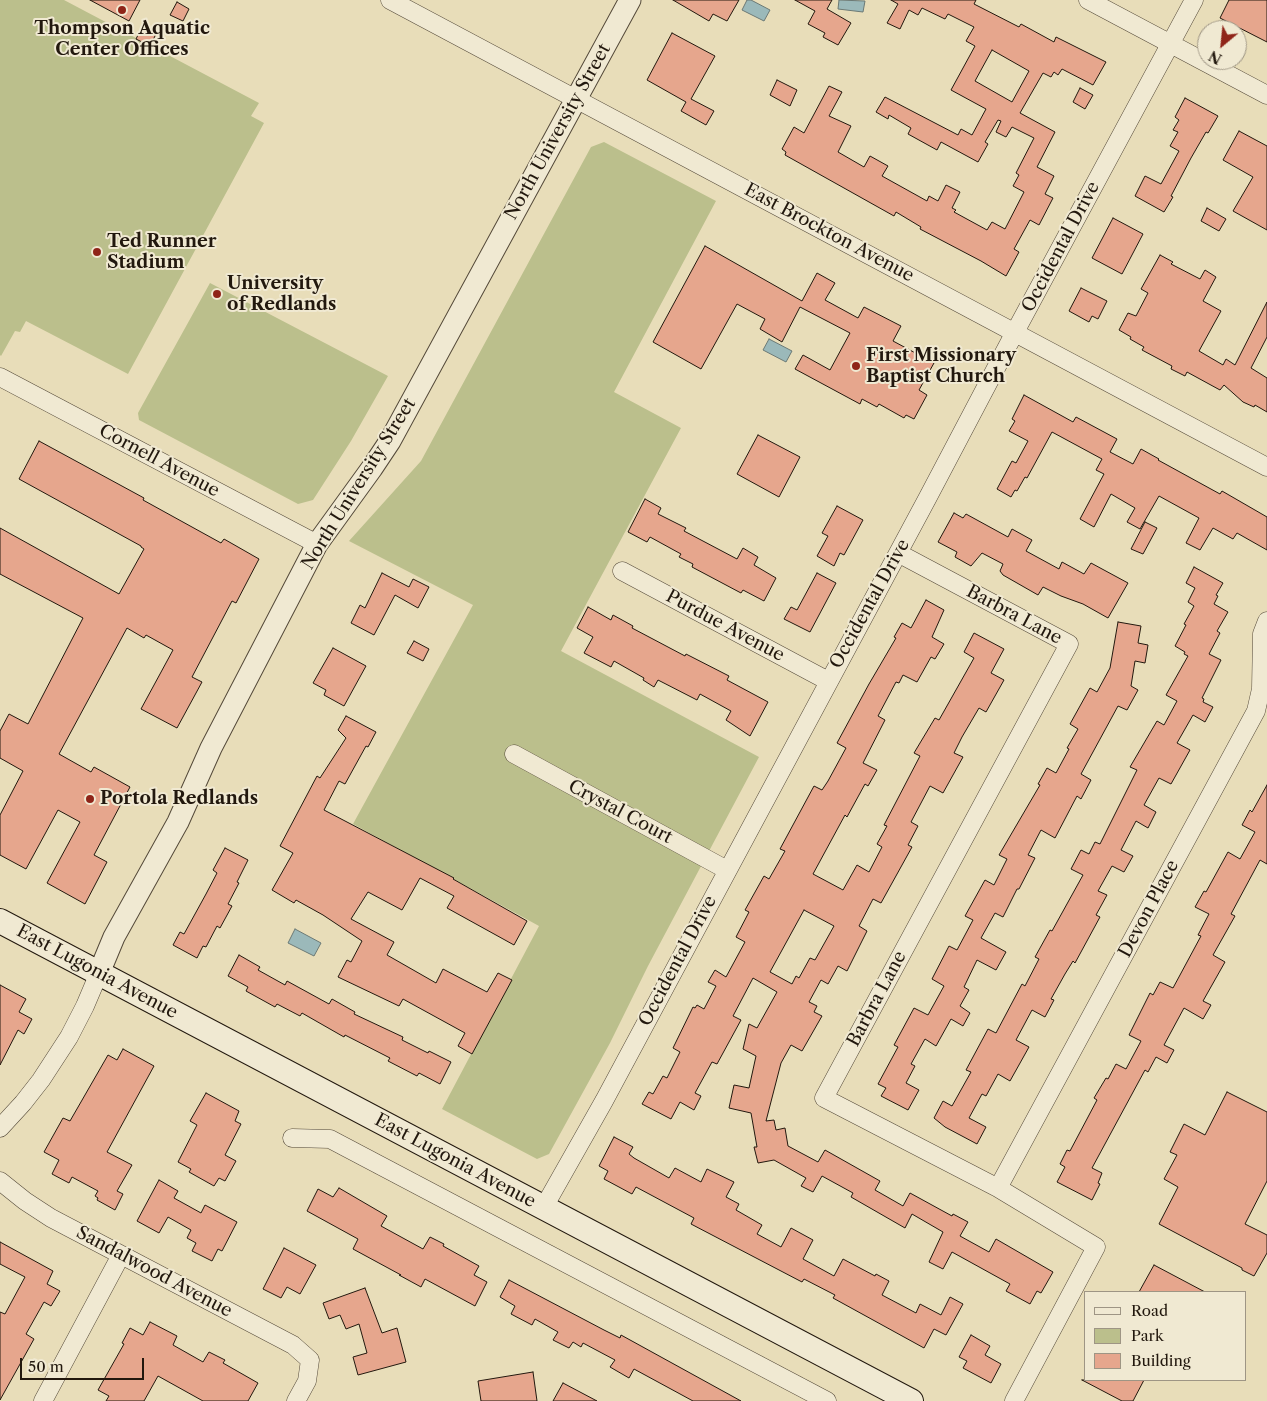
<!DOCTYPE html>
<html>
<head>
<meta charset="utf-8">
<style>
	body { margin:0 }
	#map { position:relative; width:1267px; height:1401px; overflow:hidden; background:#e8ddb9; font-family:"Libre Caslon Text",serif }
	canvas { display:block }
	.legend { position:absolute; left:1084px; top:1291px; width:162px; height:90px; box-sizing:border-box; background:#f0e9d2; border:1px solid #9e9584; margin:0; padding:6px 9px; list-style:none; font-size:15px; color:#22180e }
	.legend li { display:flex; align-items:center; gap:10px; height:25px }
	.legend b { width:25px; border:1px solid #9e9584 }
	.north { position:absolute; left:1197px; top:20px; width:50px; height:50px; box-sizing:border-box; background:#f0e9d2; border:1px solid #9e9584; border-radius:50%; rotate:208deg; font-size:14px; font-weight:700; line-height:20px; text-align:center; color:#22180e }
	.north::after { content:''; display:block; margin:auto; width:18px; height:22px; background:#8f2418; clip-path:polygon(50% 0,100% 100%,50% 72%,0 100%) }
	.scale { position:absolute; left:20px; top:1358px; width:124px; height:22px; box-sizing:border-box; border:2px solid #22180e; border-top:0; padding-left:6px; font-size:15px; line-height:18px; white-space:nowrap; color:#22180e; -webkit-text-stroke:4px #f0e9d2; paint-order:stroke }
</style>
</head>
<body>
<div id="map">
<canvas width="1267" height="1401"></canvas>
<ul class="legend">
<li><b style="height:6px;background:#f0e9d2"></b>Road</li>
<li><b style="height:14px;background:#bbbf8c"></b>Park</li>
<li><b style="height:14px;background:#e6a68d"></b>Building</li>
</ul>
<div class="north">N</div>
<div class="scale">50 m</div>
</div>
<script>
const g = document.querySelector('canvas').getContext('2d');
g.lineJoin = 'round';
function fillPath(path, color) {
  g.fillStyle = color;
  g.fill(path, 'evenodd');
}
function poly(rows) {
  const path = new Path2D();
  for (const r of rows) {
    path.moveTo(r[0], r[1]);
    for (let i = 2; i < r.length; i += 2) path.lineTo(r[i], r[i + 1]);
  }
  return path;
}
function stroke(path, color, width, dash) {
  g.strokeStyle = color;
  g.lineWidth = width;
  g.lineCap = dash ? 'butt' : 'round';
  g.setLineDash(dash || []);
  g.stroke(path);
}
function write(font, color, halo, rows, align = 'center') {
  g.font = font + ' "Libre Caslon Text",serif';
  g.lineWidth = 4;
  g.setLineDash([]);
  g.textBaseline = 'middle';
  g.strokeStyle = halo;
  g.fillStyle = color;
  for (const [text, x, y, turn = 0] of rows) {
    g.save();
    g.translate(x, y);
    g.rotate((+turn || 0) * Math.PI / 180);
    g.textAlign = isNaN(turn) ? turn : align;
    if (halo) g.strokeText(text, 0, 0);
    g.fillText(text, 0, 0);
    g.restore();
  }
}
const green = poly([
	[0,0,64,0,259,103,251,116,264,123,128,374,26,321,20,332,15,331,1,356,0,355],
	[604,142,716,201,614,392,681,428,561,651,759,757,648,966,610,1043,549,1154,537,1159,442,1109,539,926,353,824,473,605,349,541,421,461,591,147],
	[210,283,388,376,351,441,313,500,298,504,139,420,138,413]
]);
const water = poly([
	[747,0,751,0,770,10,764,21,742,10,747,0],
	[839,0,865,1,863,12,838,9,839,0],
	[769,339,792,351,786,362,763,350,769,339],
	[295,929,321,943,314,956,288,943,295,929]
]);
const building = poly([
	[90,0,140,0,129,21,90,0],
	[673,0,739,0,727,21,713,14,709,21,673,0],
	[795,0,832,0,827,9,851,23,838,45,823,37,825,33,808,24,815,11,795,0],
	[891,0,976,0,974,4,1019,27,1021,24,1054,42,1056,37,1106,62,1093,85,1062,69,1058,75,1054,72,1051,77,1043,73,1020,113,1055,132,1037,167,1054,176,1045,194,1053,198,1039,225,1030,220,1014,249,1019,252,1006,276,981,261,920,229,921,227,896,212,894,216,785,155,786,152,782,149,794,127,804,133,829,86,842,92,829,116,851,126,838,152,864,167,870,156,888,166,882,176,927,201,929,196,938,201,946,185,960,192,952,208,956,210,954,212,987,230,992,222,1005,229,1024,192,1013,186,1019,175,1016,173,1034,138,1012,127,1006,137,996,132,1001,121,998,120,985,142,988,144,978,162,941,142,937,150,908,134,911,128,889,115,888,119,876,112,885,97,958,135,961,129,972,135,986,109,951,90,975,46,966,41,974,27,948,14,945,19,922,8,918,15,909,10,900,29,887,23,898,4,891,0],
	[992,50,1029,71,1012,102,975,81,992,50],
	[1229,0,1267,0,1267,42,1220,18,1229,0],
	[177,2,189,9,183,21,170,15,177,2],
	[143,25,157,32,150,46,136,39,143,25],
	[672,33,715,56,691,99,714,111,706,125,681,111,686,102,647,80,672,33],
	[777,80,797,90,790,106,770,95,777,80],
	[1080,88,1093,95,1085,109,1073,102,1080,88],
	[1185,98,1218,116,1208,133,1206,132,1191,158,1171,196,1173,197,1164,212,1135,196,1145,176,1161,184,1179,151,1170,146,1178,132,1173,130,1179,120,1175,117,1185,98],
	[1239,131,1267,146,1267,230,1233,211,1253,177,1223,160,1239,131],
	[1207,208,1226,219,1219,231,1201,221,1207,208],
	[1113,218,1143,234,1122,274,1092,258,1113,218],
	[705,246,802,301,817,273,835,283,825,300,858,318,864,307,901,326,893,341,934,363,919,390,927,395,914,419,906,415,904,418,879,404,877,407,862,399,860,404,795,369,803,355,830,370,850,333,800,307,782,342,760,329,765,319,737,304,701,369,653,342,705,246],
	[1160,255,1173,262,1171,264,1200,279,1205,270,1216,277,1203,301,1221,311,1199,351,1223,365,1226,359,1235,365,1267,302,1267,337,1251,368,1267,378,1267,412,1255,405,1254,407,1243,402,1224,385,1220,390,1187,372,1185,376,1171,369,1172,366,1142,350,1144,347,1130,339,1131,337,1119,330,1128,313,1136,316,1148,293,1141,289,1160,255],
	[1081,288,1107,301,1098,319,1092,316,1089,322,1069,311,1081,288],
	[1024,395,1073,422,1076,417,1117,439,1110,452,1133,464,1141,449,1159,459,1158,460,1220,494,1222,491,1267,517,1267,550,1237,533,1233,539,1213,528,1200,550,1186,543,1199,518,1159,496,1140,529,1127,522,1135,508,1111,494,1094,527,1080,519,1104,474,1096,470,1102,459,1052,432,1027,478,1025,477,1017,491,1015,490,1011,497,997,489,1012,461,1016,463,1028,441,1009,431,1015,421,1012,419,1024,395],
	[758,435,800,457,779,497,737,474,758,435],
	[39,441,144,498,143,500,221,543,224,539,259,559,236,603,232,601,192,677,202,682,177,728,141,709,173,650,146,635,144,638,127,628,59,754,91,772,94,767,130,787,94,855,107,862,85,904,47,883,80,822,58,810,26,869,0,855,0,815,23,771,0,758,0,731,9,714,28,724,83,618,0,574,0,528,119,594,144,549,141,547,141,546,19,479,39,441],
	[645,499,661,508,658,514,686,528,684,531,737,559,743,548,758,557,754,565,776,578,764,601,743,590,741,593,692,567,693,564,679,557,681,554,650,537,647,542,628,532,645,499],
	[837,506,863,520,844,555,840,553,834,566,817,556,828,536,822,533,837,506],
	[954,513,963,518,966,514,1008,537,1012,529,1032,540,1026,551,1059,569,1062,562,1084,574,1091,563,1128,583,1108,618,1083,604,1061,596,1043,587,1038,595,1003,575,1000,571,1003,564,982,553,971,566,955,557,957,552,938,542,954,513],
	[1145,522,1157,528,1143,554,1131,549,1145,522],
	[1194,567,1223,583,1216,595,1218,596,1214,604,1228,612,1217,631,1220,633,1209,654,1221,660,1202,698,1204,699,1203,702,1213,707,1205,722,1193,715,1177,743,1190,750,1171,784,1159,778,1144,805,1156,812,1148,828,1136,821,1121,850,1133,856,1124,872,1112,866,1098,891,1107,895,1096,915,1100,917,1075,963,1073,961,1065,974,1051,999,1054,1000,1045,1017,1032,1010,1016,1040,1029,1047,1010,1081,998,1074,986,1096,982,1094,969,1118,986,1127,977,1144,945,1127,934,1118,943,1101,952,1106,971,1072,966,1070,988,1029,996,1033,1022,984,1025,986,1039,959,1035,957,1050,930,1052,931,1083,875,1071,869,1081,850,1089,854,1095,842,1100,844,1137,770,1130,767,1157,721,1164,725,1177,701,1166,695,1188,656,1184,654,1185,652,1175,646,1186,625,1184,624,1194,606,1188,602,1195,588,1186,583,1194,567],
	[382,573,409,587,413,579,429,587,418,608,395,595,374,635,351,623,360,605,365,608,382,573],
	[817,573,836,583,810,632,784,619,791,607,797,610,817,573],
	[926,600,944,610,932,637,944,644,935,659,931,657,917,682,903,675,899,683,896,682,878,716,885,720,863,763,877,770,868,786,865,784,847,817,845,815,813,874,843,890,857,865,869,872,882,847,877,844,887,826,884,825,920,756,914,753,935,718,939,720,974,658,964,652,974,633,1004,649,991,673,1004,680,986,712,979,708,962,737,954,753,963,757,943,793,930,786,911,822,918,826,908,845,912,847,881,903,873,899,859,926,867,931,847,971,838,966,828,984,821,980,809,1002,817,1006,814,1012,822,1016,802,1051,791,1045,781,1063,766,1121,774,1120,776,1130,785,1128,788,1146,818,1162,825,1150,880,1181,875,1190,903,1206,910,1193,952,1216,953,1214,968,1222,960,1236,989,1252,996,1239,1053,1272,1041,1293,1037,1291,1030,1304,1006,1291,1010,1284,952,1252,943,1269,929,1262,943,1232,912,1214,905,1228,851,1197,853,1193,822,1176,813,1192,801,1186,806,1178,774,1160,758,1163,754,1147,757,1147,751,1113,729,1108,734,1085,749,1088,756,1056,743,1049,749,1024,757,1028,777,992,753,978,733,1016,741,1020,717,1064,712,1062,695,1093,701,1096,694,1110,680,1102,671,1119,642,1104,649,1092,653,1094,663,1076,667,1078,680,1052,673,1048,693,1007,695,1008,697,1005,704,1009,716,986,708,982,715,970,726,977,745,942,736,937,749,912,745,910,764,876,769,879,785,851,780,849,814,786,822,790,828,781,846,748,837,743,869,684,896,638,894,637,902,623,911,628,926,600],
	[804,910,834,926,815,960,810,958,799,978,796,976,792,984,770,972,804,910],
	[588,607,611,620,613,615,633,626,632,628,685,656,686,654,729,676,727,680,768,702,750,736,726,720,731,711,700,694,697,700,658,680,654,687,643,680,644,678,614,661,611,667,584,653,593,637,577,628,588,607],
	[1118,622,1141,626,1138,643,1148,645,1145,663,1135,661,1131,686,1138,690,1127,710,1118,706,1081,774,1091,780,1081,799,1077,796,1055,838,1041,830,1028,855,1035,858,1019,889,1017,889,1003,917,995,913,981,938,1006,952,996,970,977,960,964,987,969,990,960,1006,970,1013,963,1026,951,1019,936,1046,925,1039,911,1064,915,1066,906,1083,919,1090,908,1110,881,1096,886,1088,878,1084,898,1047,894,1045,914,1008,928,1015,944,986,932,979,949,946,957,950,973,920,965,916,985,880,994,885,1007,859,999,855,1040,785,1038,784,1047,768,1056,773,1069,749,1067,748,1078,729,1070,724,1090,688,1097,692,1110,668,1118,622],
	[414,641,429,649,423,661,407,653,414,641],
	[333,648,366,666,344,706,324,695,326,690,313,683,333,648],
	[346,716,376,732,368,747,366,746,345,784,339,781,324,810,454,878,453,879,527,921,514,945,447,908,454,896,420,878,402,910,368,892,351,919,394,942,387,955,436,983,443,969,487,992,498,973,512,980,472,1054,458,1046,465,1033,403,999,399,1006,338,977,347,960,351,962,362,941,323,915,296,900,294,903,272,890,293,853,280,846,317,776,320,778,346,738,338,730,346,716],
	[1267,785,1267,864,1260,860,1231,914,1235,916,1213,955,1225,962,1203,1001,1211,1005,1203,1019,1184,1008,1164,1045,1174,1050,1167,1063,1156,1057,1148,1072,1145,1070,1092,1168,1102,1173,1098,1183,1100,1184,1092,1200,1057,1182,1065,1167,1060,1164,1067,1150,1070,1151,1097,1100,1094,1098,1106,1078,1108,1079,1116,1064,1126,1069,1141,1041,1129,1035,1150,993,1153,995,1160,982,1173,988,1201,936,1198,935,1209,914,1195,907,1204,891,1206,892,1228,852,1240,859,1255,832,1242,825,1250,810,1252,812,1267,785],
	[225,848,248,860,237,882,239,883,228,904,232,906,220,928,217,926,206,947,203,946,197,958,173,945,180,932,184,934,206,894,217,873,213,870,225,848],
	[239,955,260,967,258,970,285,985,287,981,329,1004,332,999,355,1012,354,1014,403,1037,402,1040,428,1053,429,1051,451,1062,440,1084,419,1073,417,1076,388,1061,390,1058,345,1035,344,1037,302,1013,300,1016,277,1004,275,1007,246,991,248,987,228,976,239,955],
	[0,985,26,999,19,1012,32,1019,24,1034,18,1030,0,1065,0,985],
	[123,1049,154,1066,107,1152,132,1165,117,1191,123,1194,115,1210,97,1200,98,1198,95,1196,98,1191,72,1177,69,1183,52,1174,59,1160,44,1152,63,1118,70,1121,108,1055,117,1060,123,1049],
	[1227,1092,1267,1112,1267,1181,1245,1224,1267,1235,1267,1253,1254,1276,1242,1270,1242,1268,1159,1224,1178,1187,1164,1179,1177,1155,1170,1152,1184,1124,1205,1135,1227,1092],
	[206,1093,239,1111,235,1121,241,1124,225,1155,236,1161,225,1181,219,1178,214,1186,189,1172,191,1169,178,1162,197,1125,190,1121,206,1093],
	[614,1137,633,1147,629,1154,634,1158,669,1178,675,1168,701,1182,707,1169,734,1182,726,1197,739,1204,736,1210,762,1225,757,1234,781,1247,791,1228,813,1240,803,1259,834,1276,843,1259,875,1276,876,1274,889,1281,882,1295,916,1313,920,1304,941,1315,950,1297,963,1304,946,1335,934,1329,924,1348,833,1298,835,1295,804,1279,802,1282,691,1224,694,1218,636,1187,632,1194,604,1179,608,1171,599,1166,614,1137],
	[159,1180,178,1191,174,1198,201,1213,205,1205,237,1222,222,1251,218,1249,212,1261,192,1251,196,1243,187,1238,191,1230,168,1217,159,1233,137,1221,159,1180],
	[339,1188,387,1216,381,1226,423,1249,430,1237,444,1244,443,1246,479,1266,474,1275,487,1282,475,1306,425,1279,421,1287,399,1275,401,1275,353,1249,358,1239,307,1211,318,1189,333,1197,339,1188],
	[0,1242,53,1271,47,1284,60,1291,51,1306,44,1302,26,1334,34,1339,0,1400,0,1312,5,1314,25,1277,0,1264,0,1242],
	[284,1248,316,1265,300,1294,287,1287,281,1298,263,1289,284,1248],
	[1154,1265,1205,1292,1139,1292,1154,1265],
	[509,1280,604,1330,620,1338,621,1335,741,1401,693,1401,634,1369,629,1378,610,1367,615,1360,583,1343,581,1347,573,1342,569,1348,553,1340,558,1332,535,1319,532,1325,511,1314,515,1306,500,1297,509,1280],
	[365,1288,382,1333,397,1328,406,1362,358,1375,353,1357,367,1353,359,1324,346,1329,340,1315,329,1319,323,1303,365,1288],
	[150,1322,177,1336,173,1345,203,1362,209,1352,225,1360,223,1363,258,1383,248,1401,203,1401,158,1376,144,1401,106,1401,109,1396,98,1390,124,1344,122,1343,130,1328,143,1335,150,1322],
	[971,1335,990,1346,985,1355,1001,1364,991,1383,963,1368,967,1361,959,1357,971,1335],
	[533,1372,537,1401,481,1401,478,1381,533,1372],
	[1082,1380,1144,1380,1133,1401,1122,1401,1082,1380],
	[563,1383,597,1401,553,1401,563,1383]
]);
const minor = poly([
	[390,0,1267,467],
	[1088,0,1267,95],
	[0,377,317,544],
	[898,553,1069,644,824,1098,998,1188,1096,1247,1014,1401],
	[622,571,828,681],
	[514,754,727,870],
	[0,1128,23,1103,41,1080,69,1037,85,1006,99,973],
	[292,1138,330,1139,827,1401],
	[0,1181,25,1201,51,1218,293,1345,310,1360,307,1381,296,1401],
	[998,1188,1256,711,1261,689,1262,634,1267,621],
	[544,1207,604,1101,927,499,1015,332,1194,0],
	[43,1401,121,1255]
]);
const tertiary = poly([
	[99,973,114,937,178,822,211,748,317,544,372,468,390,441,630,0]
]);
const secondary = poly([
	[0,921,911,1401]
]);
const markers = [
	[122,10,5,"#8f2418"],
	[97,252,5,"#8f2418"],
	[217,294,5,"#8f2418"],
	[856,366,5,"#8f2418"],
	[90,799,5,"#8f2418"]
];
const poiNames = [
	["Thompson Aquatic",122,29,"center"],
	["Center Offices",122,50,"center"],
	["Ted Runner",107,242],
	["Stadium",107,263],
	["University",227,284],
	["of Redlands",227,305],
	["First Missionary",866,356],
	["Baptist Church",866,377],
	["Portola Redlands",100,799]
];
const streetNames = [
	["North University Street",558,132,-61],
	["East Brockton Avenue",829,233,28],
	["Occidental Drive",1061,247,-62],
	["Cornell Avenue",159,461,28],
	["North University Street",359,484,-58],
	["Occidental Drive",870,604,-61],
	["Barbra Lane",1014,615,28],
	["Purdue Avenue",725,626,28],
	["Crystal Court",620,812,28],
	["Devon Place",1149,909,-62],
	["Occidental Drive",678,961,-62],
	["East Lugonia Avenue",97,972,28],
	["Barbra Lane",877,999,-62],
	["East Lugonia Avenue",455,1161,28],
	["Sandalwood Avenue",154,1272,28]
];
fillPath(green, '#bbbf8c');
fillPath(water, '#9bb9ba');
stroke(water, '#6b7975', 1);
fillPath(building, '#e6a68d');
stroke(building, '#22180e', 1);
stroke(minor, '#544939', 19);
stroke(tertiary, '#544939', 23);
stroke(secondary, '#22180e', 26);
stroke(minor, '#f0e9d2', 18);
stroke(tertiary, '#f0e9d2', 21);
stroke(secondary, '#f0e9d2', 24);
for (const [x, y, r, color] of markers) {
  const dot = new Path2D();
  dot.arc(x, y, r, 0, 2 * Math.PI);
  g.fillStyle = color;
  g.fill(dot);
  stroke(dot, '#f0e9d2', 2);
}
write('bold 18px', '#22180e', '#f0e9d2', poiNames, 'left');
write('18px', '#22180e', '#f0e9d2', streetNames);
</script>
</body>
</html>
